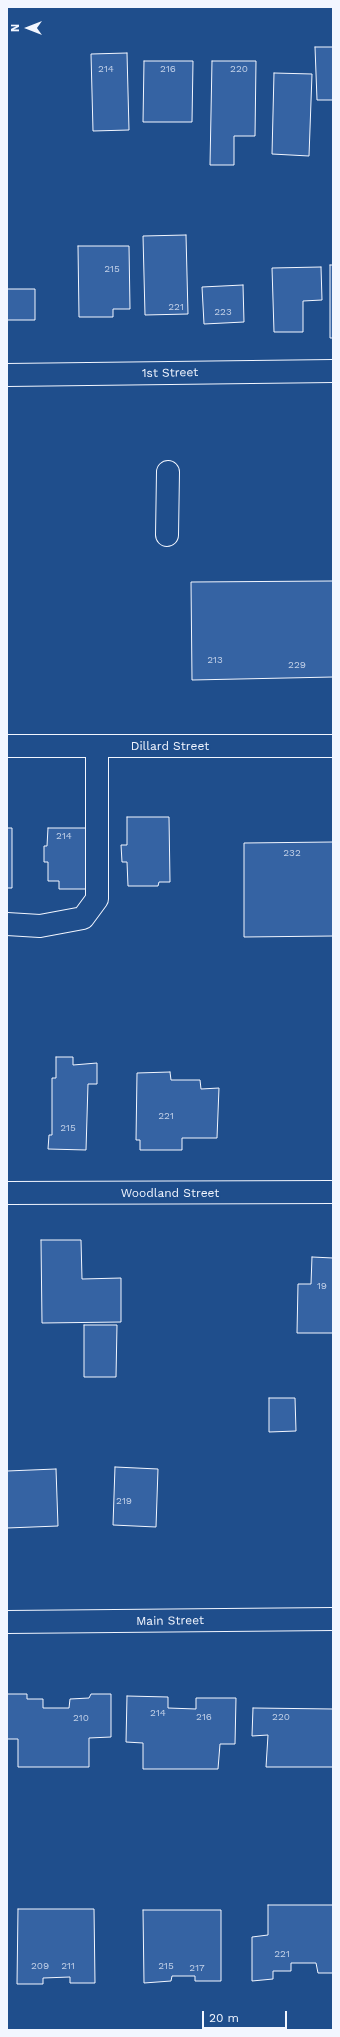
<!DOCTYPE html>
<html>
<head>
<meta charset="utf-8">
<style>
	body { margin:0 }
	#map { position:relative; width:340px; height:2037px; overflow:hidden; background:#1f4e8c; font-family:"Work Sans",sans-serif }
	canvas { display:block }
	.frame { position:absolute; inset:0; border:8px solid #f2f6ff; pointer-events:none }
	.north { position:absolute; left:8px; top:8px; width:40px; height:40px; -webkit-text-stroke:3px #1f4e8c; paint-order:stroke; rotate:270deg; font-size:11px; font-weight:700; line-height:16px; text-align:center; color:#f2f6ff }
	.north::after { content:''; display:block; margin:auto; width:14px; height:18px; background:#f2f6ff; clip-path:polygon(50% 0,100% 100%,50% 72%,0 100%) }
	.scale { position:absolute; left:202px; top:2011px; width:85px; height:18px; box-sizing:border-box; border:2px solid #f2f6ff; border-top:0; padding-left:5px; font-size:12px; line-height:14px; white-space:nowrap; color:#f2f6ff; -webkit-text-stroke:3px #1f4e8c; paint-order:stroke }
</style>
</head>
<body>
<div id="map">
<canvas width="340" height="2037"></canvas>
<div class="frame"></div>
<div class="north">N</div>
<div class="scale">20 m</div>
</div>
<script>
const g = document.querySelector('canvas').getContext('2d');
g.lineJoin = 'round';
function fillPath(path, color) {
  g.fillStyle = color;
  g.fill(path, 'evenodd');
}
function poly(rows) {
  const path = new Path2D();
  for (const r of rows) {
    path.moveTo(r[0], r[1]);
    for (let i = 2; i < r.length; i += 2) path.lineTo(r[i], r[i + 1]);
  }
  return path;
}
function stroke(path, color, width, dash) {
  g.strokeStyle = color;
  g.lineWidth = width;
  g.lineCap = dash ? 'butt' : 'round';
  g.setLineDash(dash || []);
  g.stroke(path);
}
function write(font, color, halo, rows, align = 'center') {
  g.font = font + ' "Work Sans",sans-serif';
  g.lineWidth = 3;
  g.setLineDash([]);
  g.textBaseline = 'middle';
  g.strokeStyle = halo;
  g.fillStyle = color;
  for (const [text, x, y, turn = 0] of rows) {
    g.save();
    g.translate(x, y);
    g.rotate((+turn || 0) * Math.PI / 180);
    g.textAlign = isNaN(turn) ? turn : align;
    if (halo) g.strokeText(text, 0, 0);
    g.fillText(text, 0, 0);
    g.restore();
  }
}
const building = poly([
	[315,47,333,47,333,100,317,100,315,47],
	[127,53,129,130,93,131,91,54,127,53],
	[144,61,193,61,192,122,143,122,144,61],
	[212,61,256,61,255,136,234,136,234,165,210,165,212,61],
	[274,73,312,74,309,156,272,154,274,73],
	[186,235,188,314,145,315,143,236,186,235],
	[78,246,129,246,130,309,113,309,113,317,79,317,78,246],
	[330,265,333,265,333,338,330,338,330,265],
	[321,267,322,300,303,301,303,332,274,332,272,268,321,267],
	[243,285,244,322,204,324,202,287,243,285],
	[7,289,35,289,35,320,7,320,7,289],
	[333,581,333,677,192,680,191,582,333,581],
	[127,817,169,817,170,882,159,882,158,886,128,886,127,862,122,862,121,845,127,845,127,817],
	[7,828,12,828,12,888,7,888,7,828],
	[48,828,90,828,90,889,59,889,59,881,48,881,48,862,44,862,44,846,47,846,48,828],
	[333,842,333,936,244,937,244,843,333,842],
	[56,1057,73,1057,73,1065,97,1063,97,1084,88,1084,86,1150,48,1149,49,1135,52,1135,52,1078,56,1078,56,1057],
	[170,1072,171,1080,200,1080,201,1089,219,1088,217,1138,182,1138,182,1150,140,1150,140,1140,136,1140,137,1073,170,1072],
	[41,1240,81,1240,82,1279,121,1278,121,1322,42,1323,41,1240],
	[312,1257,333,1258,333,1333,297,1333,298,1284,311,1284,312,1257],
	[84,1325,117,1325,116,1377,84,1377,84,1325],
	[269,1398,295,1398,296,1431,269,1432,269,1398],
	[115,1467,158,1469,156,1527,113,1525,115,1467],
	[56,1469,58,1526,7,1528,7,1471,56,1469],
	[7,1694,27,1694,27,1699,43,1699,43,1708,69,1708,70,1699,89,1698,91,1694,111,1694,111,1737,89,1738,89,1767,18,1767,18,1739,7,1739,7,1694],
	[127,1696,168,1697,168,1708,196,1709,196,1698,236,1698,235,1744,220,1744,218,1769,143,1769,143,1743,126,1742,127,1696],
	[253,1708,333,1709,333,1767,266,1767,268,1735,252,1736,253,1708],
	[268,1905,333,1905,333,1973,318,1973,316,1963,291,1963,291,1971,273,1971,273,1979,252,1981,252,1937,268,1935,268,1905],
	[18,1909,94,1909,95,1983,70,1983,70,1977,43,1978,43,1984,17,1984,18,1909],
	[143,1910,221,1910,221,1981,195,1981,195,1976,172,1976,171,1981,144,1983,143,1910]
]);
const minor = poly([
	[7,375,333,371],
	[167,535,168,472],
	[7,924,40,926,83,918,97,899,97,746],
	[7,1193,333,1192]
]);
const major = poly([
	[7,746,333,746],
	[7,1622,333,1619]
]);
const numberNames = [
	["214",106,69],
	["216",168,69],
	["220",239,69],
	["215",112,269],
	["221",176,307],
	["223",223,312],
	["213",215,660],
	["229",297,665],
	["214",64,836],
	["232",292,853],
	["221",166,1116],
	["215",68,1128],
	["19",322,1286],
	["219",124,1501],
	["214",158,1713],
	["216",204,1717],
	["220",281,1717],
	["210",81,1718],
	["221",282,1954],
	["209",40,1966],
	["211",68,1966],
	["215",166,1966],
	["217",197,1968]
];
const streetNames = [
	["1st Street",170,373,-1],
	["Dillard Street",170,746],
	["Woodland Street",170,1193],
	["Main Street",170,1621,-1]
];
fillPath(building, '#3563a3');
stroke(building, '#f2f6ff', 1);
stroke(minor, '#f2f6ff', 24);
stroke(major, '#f2f6ff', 24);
stroke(minor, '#1f4e8c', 22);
stroke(major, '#1f4e8c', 22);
write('10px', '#c3d1e8', null, numberNames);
write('12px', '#f2f6ff', '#1f4e8c', streetNames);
</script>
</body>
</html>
